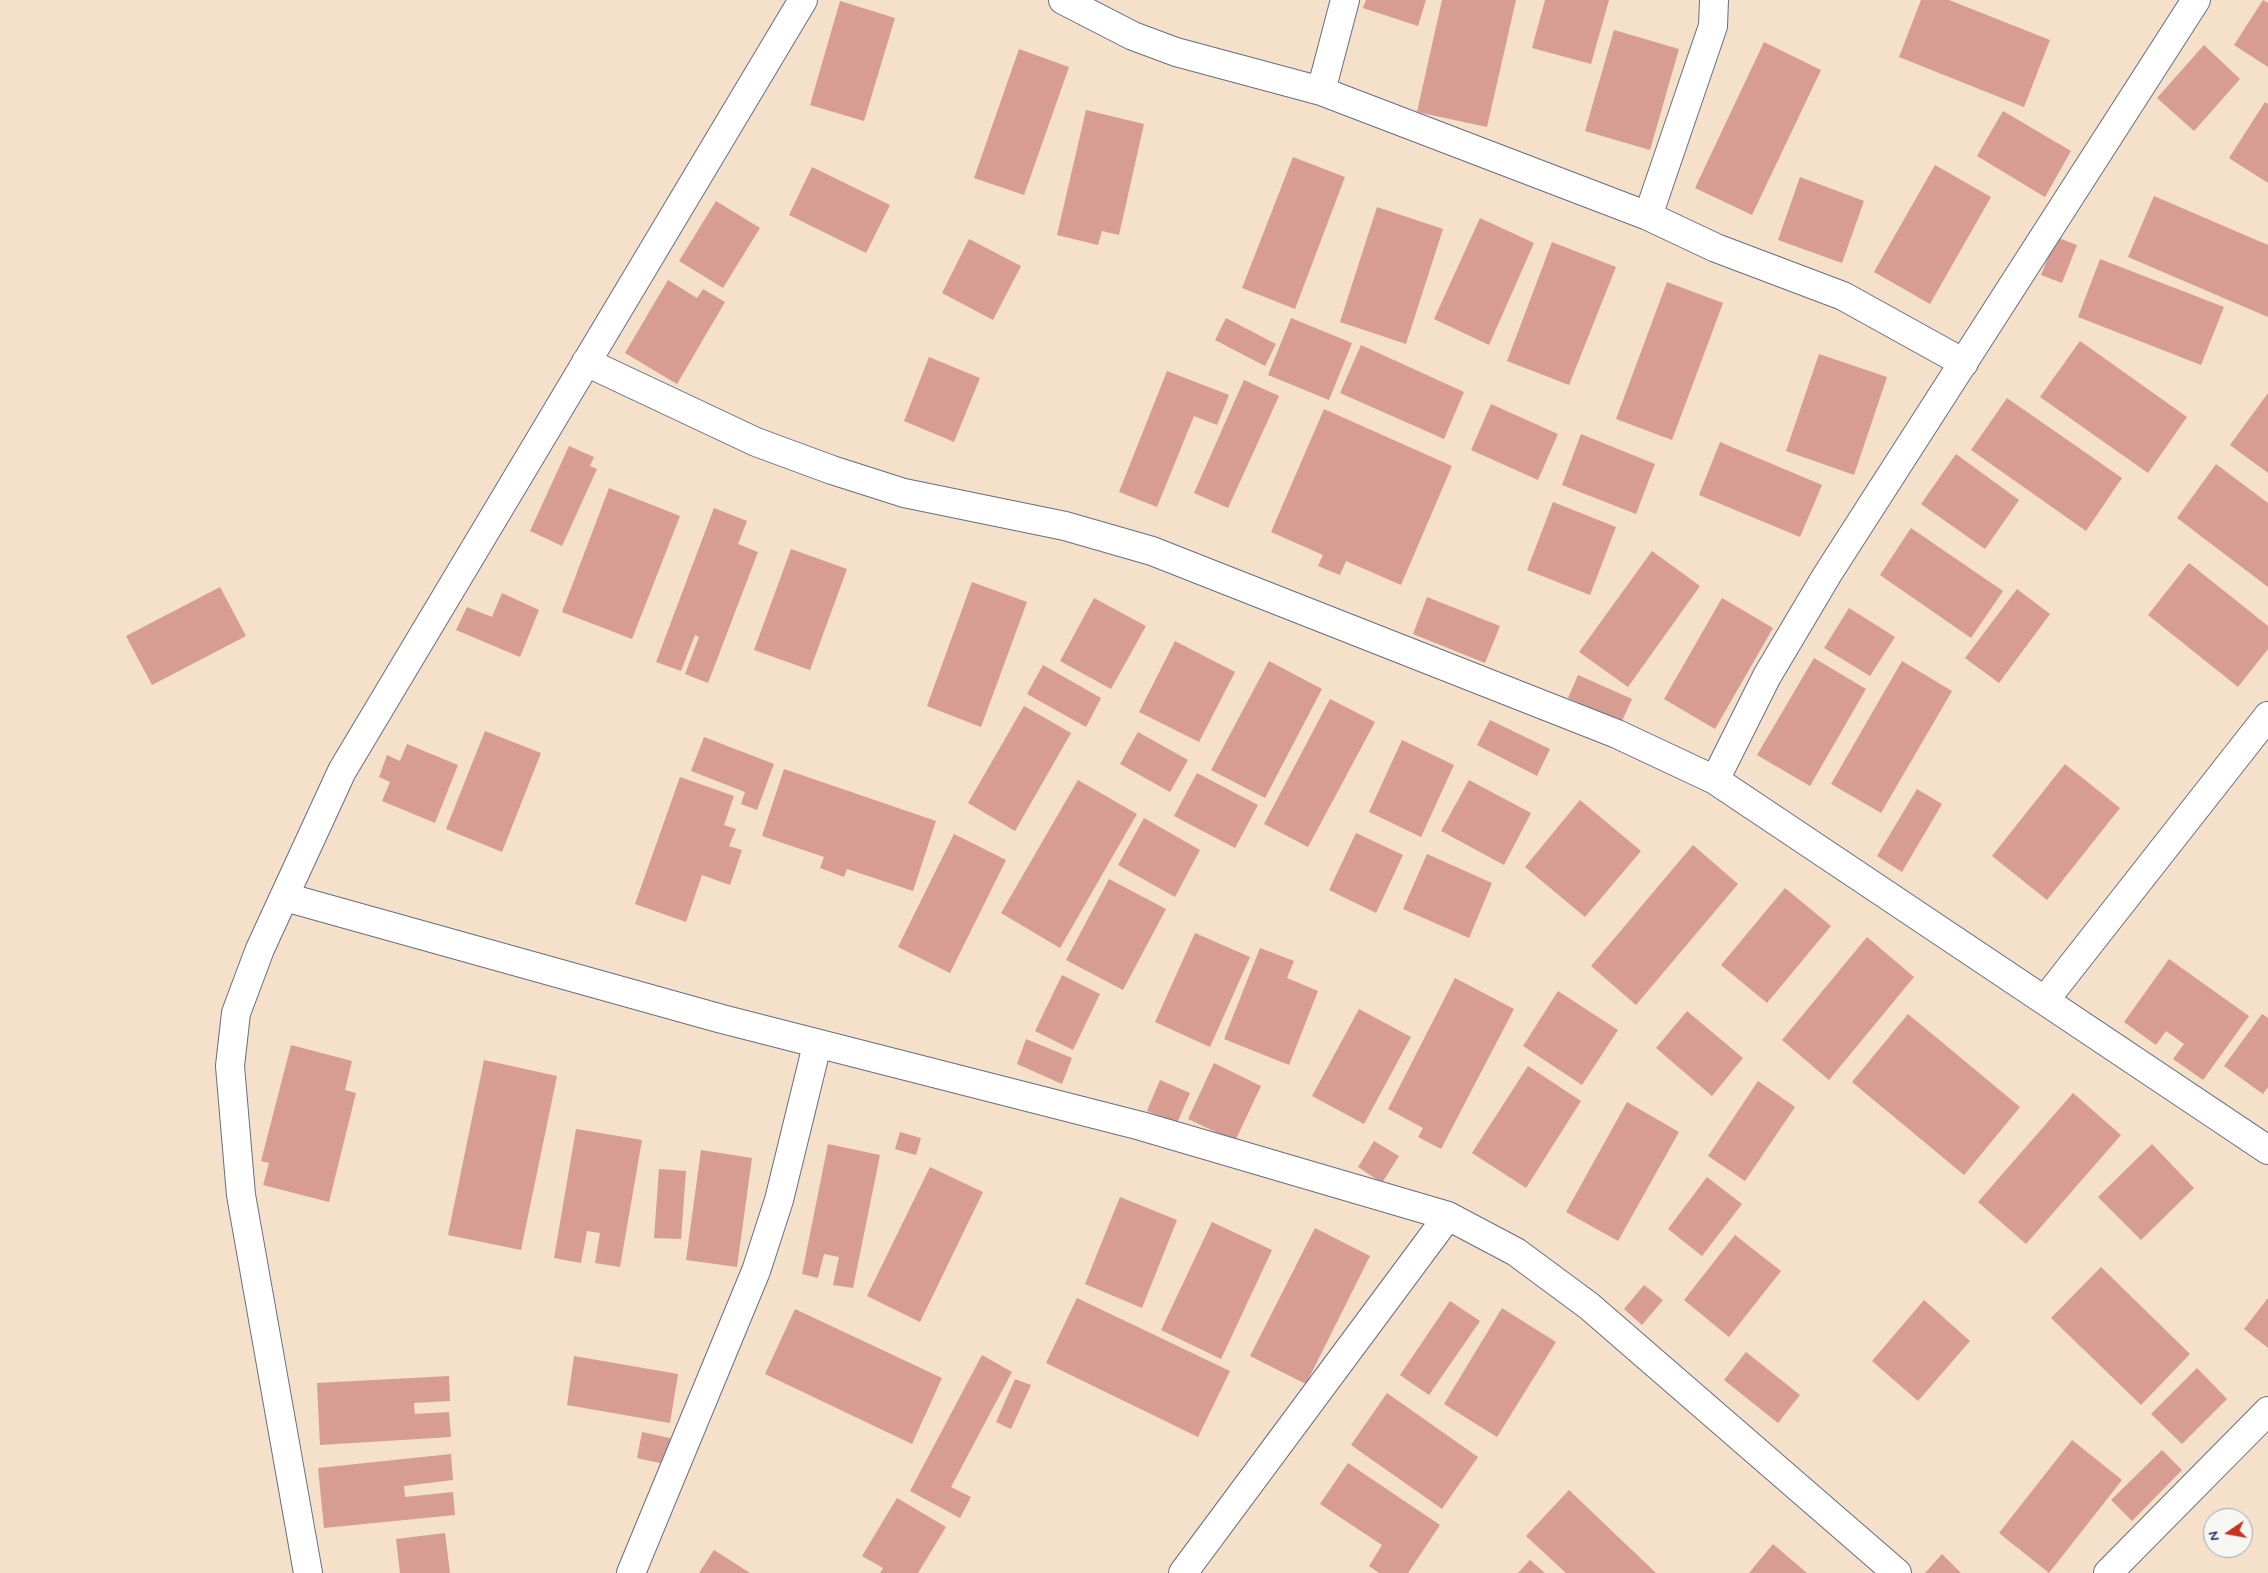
<!DOCTYPE html>
<html>
<head>
<meta charset="utf-8">
<style>
	body { margin:0 }
	#map { position:relative; width:2268px; height:1573px; overflow:hidden; background:#f5e0c9; font-family:Mynerve,sans-serif }
	canvas { display:block }
	.north { position:absolute; left:2203px; top:1508px; width:50px; height:50px; box-sizing:border-box; background:#f6f6f2; border:1px solid #9ea6b7; border-radius:50%; rotate:258deg; font-size:14px; font-weight:700; line-height:20px; text-align:center; color:#1b2f5e }
	.north::after { content:''; display:block; margin:auto; width:18px; height:22px; background:#c8321e; clip-path:polygon(50% 0,100% 100%,50% 72%,0 100%) }
</style>
</head>
<body>
<div id="map">
<canvas width="2268" height="1573"></canvas>
<div class="north">N</div>
</div>
<script>
const g = document.querySelector('canvas').getContext('2d');
g.lineJoin = 'round';
function fillPath(path, color) {
  g.fillStyle = color;
  g.fill(path, 'evenodd');
}
function poly(rows) {
  const path = new Path2D();
  for (const r of rows) {
    path.moveTo(r[0], r[1]);
    for (let i = 2; i < r.length; i += 2) path.lineTo(r[i], r[i + 1]);
  }
  return path;
}
function stroke(path, color, width, dash) {
  g.strokeStyle = color;
  g.lineWidth = width;
  g.lineCap = dash ? 'butt' : 'round';
  g.setLineDash(dash || []);
  g.stroke(path);
}
const building = poly([
	[1366,0,1426,0,1418,26,1363,8],
	[1442,0,1516,0,1487,127,1417,112],
	[1545,0,1609,0,1591,64,1532,48],
	[1921,0,1949,0,2050,40,2024,107,1899,57],
	[2263,0,2268,3,2268,67,2234,45],
	[840,1,895,18,864,121,810,105],
	[1614,30,1679,49,1650,150,1585,131],
	[1764,42,1821,70,1752,215,1695,188],
	[2204,45,2240,79,2194,131,2157,98],
	[1019,49,1069,67,1024,195,974,178],
	[2265,102,2268,104,2268,183,2229,158],
	[1086,110,1144,124,1119,235,1102,231,1098,245,1057,235],
	[2003,111,2071,151,2045,197,1977,156],
	[1293,157,1345,177,1295,309,1242,288],
	[1935,165,1991,197,1930,304,1874,272],
	[812,167,890,205,866,253,789,215],
	[1800,177,1864,201,1842,263,1778,240],
	[2154,196,2268,245,2268,317,2128,257],
	[716,201,760,228,723,288,679,261],
	[1377,207,1443,229,1406,344,1340,322],
	[1480,218,1534,243,1489,345,1434,319],
	[2056,237,2077,245,2062,283,2041,275],
	[969,239,1021,266,993,320,942,293],
	[1552,242,1616,267,1569,385,1507,361],
	[2100,259,2224,307,2201,365,2078,317],
	[668,280,697,298,703,289,725,302,677,384,625,353],
	[1667,282,1723,303,1672,440,1616,419],
	[1226,318,1276,344,1265,366,1215,340],
	[1291,318,1352,343,1329,400,1268,375],
	[2080,341,2187,417,2148,473,2040,397],
	[1361,345,1464,392,1444,439,1340,393],
	[1819,354,1887,377,1854,475,1786,451],
	[929,357,980,378,954,442,904,421],
	[1167,371,1229,395,1217,425,1194,416,1157,507,1119,492],
	[1244,380,1279,396,1228,508,1194,493],
	[2268,393,2268,473,2230,445],
	[2007,398,2122,478,2086,531,1971,450],
	[1491,404,1558,434,1538,480,1471,450],
	[1324,409,1452,466,1401,585,1346,561,1340,575,1318,566,1323,555,1271,532],
	[1581,434,1655,464,1636,514,1562,485],
	[1720,442,1822,485,1800,537,1699,495],
	[569,446,594,457,590,466,597,469,562,546,530,531],
	[1956,454,2019,500,1985,549,1921,504],
	[2216,464,2268,503,2268,587,2177,518],
	[609,488,680,516,632,639,562,612],
	[1553,502,1616,527,1590,595,1527,570],
	[714,508,747,521,738,544,758,552,708,683,685,674,699,637,695,635,681,671,656,662],
	[1911,528,2003,591,1971,638,1880,575],
	[791,549,847,569,810,670,754,650],
	[1652,551,1700,586,1628,687,1579,652],
	[2189,563,2268,626,2268,649,2238,687,2148,615],
	[972,582,1027,602,981,727,927,706],
	[220,587,246,636,152,685,126,636],
	[2017,589,2050,614,1999,683,1965,658],
	[502,593,539,610,520,657,456,630,467,607,492,617],
	[1427,597,1500,626,1485,663,1413,634],
	[1094,598,1146,626,1111,689,1060,661],
	[1722,598,1773,628,1715,729,1664,699],
	[1849,608,1895,637,1870,676,1824,648],
	[1175,641,1235,672,1199,742,1139,712],
	[1814,658,1866,689,1810,786,1757,755],
	[1269,661,1322,689,1265,798,1211,770],
	[1902,661,1952,691,1881,813,1831,784],
	[1043,665,1101,698,1086,727,1027,694],
	[1578,675,1632,699,1621,723,1568,698],
	[1330,699,1375,722,1308,847,1264,824],
	[1024,706,1071,733,1015,831,968,803],
	[1490,720,1550,749,1537,776,1477,745],
	[485,731,541,753,502,852,446,829],
	[1138,732,1188,760,1170,792,1120,764],
	[704,737,774,764,757,810,741,804,745,792,691,771],
	[1402,740,1454,765,1421,837,1369,812],
	[407,744,458,765,435,823,382,801,390,782,379,777,387,755,400,761],
	[2065,764,2120,808,2047,900,1992,856],
	[784,769,936,821,913,891,847,869,844,877,820,868,824,857,762,836],
	[1197,773,1258,805,1235,848,1174,816],
	[680,777,734,796,724,825,736,829,729,846,742,850,730,885,702,875,686,922,635,904],
	[1078,780,1137,814,1060,948,1001,913],
	[1469,780,1531,813,1504,865,1441,831],
	[1917,789,1942,804,1902,872,1877,856],
	[1580,800,1641,851,1585,917,1525,867],
	[1144,818,1200,850,1175,897,1118,865],
	[1356,833,1403,855,1376,913,1329,890],
	[954,834,1006,860,950,973,898,947],
	[1693,845,1738,884,1636,1005,1591,966],
	[1427,854,1492,883,1469,938,1403,909],
	[1109,879,1166,909,1123,990,1066,960],
	[1785,888,1831,926,1767,1003,1721,965],
	[1195,933,1250,957,1210,1047,1155,1022],
	[1867,937,1914,977,1829,1080,1782,1040],
	[1260,948,1294,961,1287,978,1318,991,1289,1065,1224,1039],
	[2169,959,2249,1016,2203,1080,2173,1059,2184,1044,2166,1031,2156,1045,2124,1022],
	[1062,975,1100,994,1073,1050,1035,1031],
	[1455,978,1514,1009,1441,1149,1418,1137,1423,1128,1388,1109],
	[1558,991,1618,1030,1582,1085,1523,1046],
	[1359,1009,1411,1037,1364,1124,1312,1096],
	[1687,1011,1743,1058,1712,1096,1656,1048],
	[1908,1014,2020,1107,1964,1175,1852,1082],
	[2262,1014,2268,1018,2268,1087,2263,1094,2224,1066],
	[1026,1039,1072,1058,1062,1084,1017,1064],
	[291,1045,352,1061,345,1090,356,1093,329,1202,263,1185,269,1163,261,1161],
	[484,1060,557,1076,521,1250,448,1235],
	[1214,1063,1261,1086,1235,1141,1188,1119],
	[1528,1066,1581,1101,1526,1188,1472,1153],
	[1160,1080,1190,1093,1177,1123,1147,1111],
	[1758,1081,1795,1107,1745,1181,1708,1156],
	[2073,1093,2121,1135,2026,1244,1978,1202],
	[1627,1102,1679,1132,1618,1241,1566,1212],
	[576,1129,642,1140,620,1267,595,1263,600,1233,587,1231,581,1263,554,1258],
	[900,1132,921,1138,916,1155,895,1149],
	[1374,1141,1399,1156,1382,1183,1358,1167],
	[828,1144,880,1155,853,1288,833,1285,839,1257,824,1254,818,1278,802,1274],
	[2152,1144,2194,1188,2141,1240,2098,1197],
	[701,1150,752,1158,737,1267,686,1260],
	[930,1167,983,1192,920,1322,867,1296],
	[659,1169,686,1171,681,1239,654,1238],
	[1707,1177,1742,1204,1702,1256,1668,1229],
	[1120,1197,1177,1220,1142,1308,1085,1284],
	[1212,1222,1272,1250,1221,1359,1161,1330],
	[1315,1228,1370,1256,1306,1384,1250,1356],
	[1735,1235,1781,1271,1729,1337,1684,1300],
	[2101,1267,2190,1354,2141,1405,2051,1318],
	[1644,1285,1663,1300,1642,1325,1624,1309],
	[1077,1298,1230,1371,1198,1437,1046,1363],
	[2268,1298,2268,1348,2244,1329],
	[1924,1300,1970,1341,1918,1401,1872,1361],
	[1450,1301,1480,1321,1429,1395,1400,1375],
	[1502,1308,1556,1342,1497,1437,1444,1404],
	[795,1309,942,1378,912,1444,765,1374],
	[1746,1352,1800,1395,1778,1423,1724,1380],
	[982,1355,1012,1372,951,1487,971,1497,960,1518,910,1491],
	[574,1356,678,1374,670,1423,567,1405],
	[2197,1368,2227,1399,2182,1444,2151,1414],
	[449,1376,450,1401,414,1403,415,1414,449,1412,451,1437,320,1445,317,1383],
	[1015,1379,1031,1385,1011,1429,996,1422],
	[1387,1393,1478,1457,1442,1509,1351,1445],
	[642,1432,674,1439,669,1465,637,1458],
	[2072,1440,2122,1480,2049,1573,1999,1533],
	[2162,1450,2182,1470,2132,1521,2111,1500],
	[451,1454,453,1480,404,1486,405,1497,453,1492,455,1515,324,1528,318,1468],
	[1348,1463,1440,1525,1408,1573,1379,1573,1369,1566,1382,1545,1320,1504],
	[1569,1490,1656,1573,1566,1573,1526,1536],
	[897,1498,946,1527,918,1573,880,1573,883,1568,862,1556],
	[445,1533,450,1573,400,1573,396,1539],
	[1773,1544,1807,1573,1749,1573],
	[714,1550,750,1573,699,1573],
	[1942,1554,1961,1573,1925,1573],
	[1530,1560,1545,1573,1518,1573]
]);
const minor = poly([
	[1063,0,1133,36,1176,52,1321,91,1648,216,1716,248,1843,296,1964,363],
	[1321,91,1345,0],
	[1648,216,1713,26,1714,0],
	[586,362,756,442,832,470,904,493,1065,526,1152,551,1617,734,1715,780,2268,1150],
	[1715,780,1767,676,1827,575,2196,0],
	[285,897,722,1019,1141,1126,1448,1216,1516,1252,1589,1306,1897,1573],
	[2045,1000,2268,716],
	[308,1573,241,1195,230,1066,236,1013,260,949,342,771,803,0],
	[631,1573,756,1271,779,1200,817,1045],
	[1183,1573,1448,1216],
	[2108,1573,2268,1411]
]);
fillPath(building, '#d79d92');
stroke(minor, '#676d83', 30);
stroke(minor, '#fff', 28);
</script>
</body>
</html>
